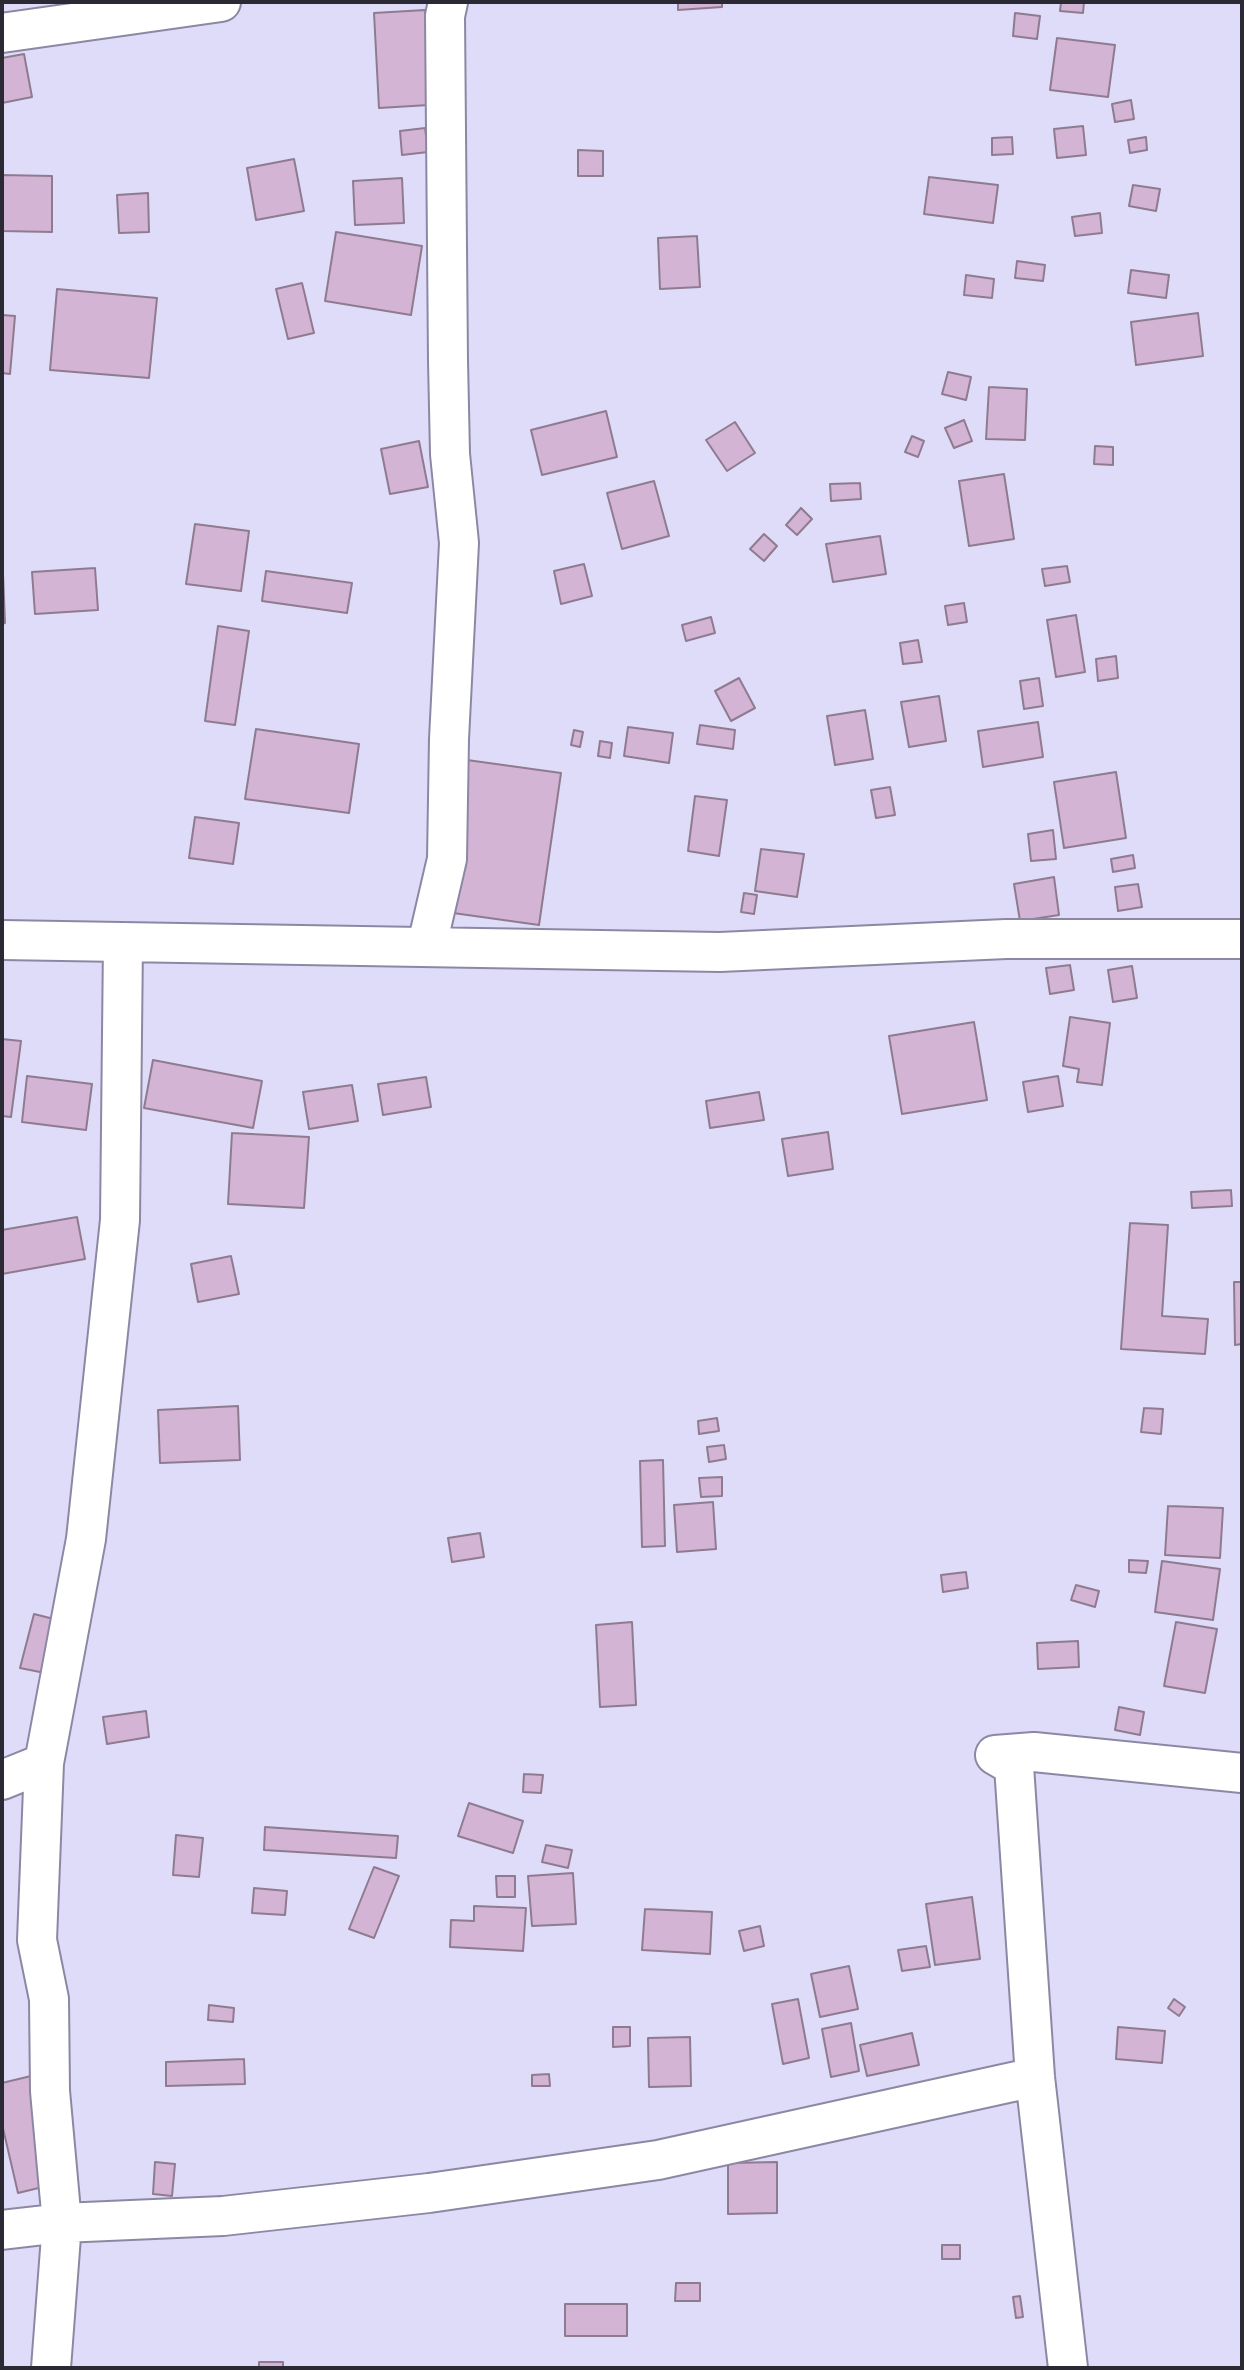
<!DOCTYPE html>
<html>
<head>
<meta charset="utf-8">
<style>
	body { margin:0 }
	#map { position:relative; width:1244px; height:2370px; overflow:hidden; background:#dfdcf9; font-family:"Space Grotesk",sans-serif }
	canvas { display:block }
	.frame { position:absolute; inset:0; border:4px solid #2a2934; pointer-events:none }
</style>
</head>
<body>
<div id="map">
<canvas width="1244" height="2370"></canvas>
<div class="frame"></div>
</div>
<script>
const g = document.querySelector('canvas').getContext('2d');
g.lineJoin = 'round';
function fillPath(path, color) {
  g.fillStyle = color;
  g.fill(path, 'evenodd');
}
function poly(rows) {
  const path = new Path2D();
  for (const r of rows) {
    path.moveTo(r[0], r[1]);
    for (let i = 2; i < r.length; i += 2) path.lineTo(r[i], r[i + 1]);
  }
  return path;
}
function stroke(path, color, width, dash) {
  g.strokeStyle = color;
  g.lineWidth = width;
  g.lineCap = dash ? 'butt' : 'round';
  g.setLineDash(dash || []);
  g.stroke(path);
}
const building = poly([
	[678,2,722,2,722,7,678,10,678,2],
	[1061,2,1084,2,1083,13,1060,11,1061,2],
	[425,10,429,105,379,108,374,13,425,10],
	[1015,13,1040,16,1037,39,1013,36,1015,13],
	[1057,38,1115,45,1108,97,1050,90,1057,38],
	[24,54,32,97,2,103,2,58,24,54],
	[1131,100,1134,119,1115,122,1112,104,1131,100],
	[1083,126,1086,155,1057,158,1054,129,1083,126],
	[425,128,428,152,402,155,400,131,425,128],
	[1012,137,1013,154,992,155,992,138,1012,137],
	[1146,137,1147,150,1130,153,1128,140,1146,137],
	[578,150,603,151,603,176,578,176,578,150],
	[294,159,304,211,256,220,247,168,294,159],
	[2,175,52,176,52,232,2,231,2,175],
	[929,177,998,185,993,223,924,214,929,177],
	[402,178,404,223,355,225,353,181,402,178],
	[1133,185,1160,189,1156,211,1129,206,1133,185],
	[148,193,149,232,119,233,117,195,148,193],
	[1100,213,1102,233,1075,236,1072,217,1100,213],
	[336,232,422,246,411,315,325,301,336,232],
	[697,236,700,287,660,289,658,238,697,236],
	[1017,261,1045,265,1043,281,1015,278,1017,261],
	[1131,270,1169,275,1166,298,1128,293,1131,270],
	[966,275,994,279,992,298,964,295,966,275],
	[302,283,314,333,288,339,276,289,302,283],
	[57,289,157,298,149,378,50,370,57,289],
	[1198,313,1203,356,1136,365,1131,322,1198,313],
	[2,315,15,316,10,374,2,373,2,315],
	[948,372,971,377,966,400,942,394,948,372],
	[989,387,1027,389,1025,440,986,439,989,387],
	[606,411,617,457,542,475,531,430,606,411],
	[964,420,972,441,954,448,945,428,964,420],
	[735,422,755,453,727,471,706,440,735,422],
	[912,436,924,441,918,457,905,452,912,436],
	[419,441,428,487,390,494,381,449,419,441],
	[1095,446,1113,447,1113,465,1094,464,1095,446],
	[1004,474,1014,539,969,546,959,481,1004,474],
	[654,481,669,536,622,549,607,493,654,481],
	[860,483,861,499,831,501,830,484,860,483],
	[801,508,812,519,797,535,786,525,801,508],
	[195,524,249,531,241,591,186,584,195,524],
	[764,534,777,546,764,561,750,549,764,534],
	[880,536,886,574,833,582,826,544,880,536],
	[2,549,5,623,2,624,2,549],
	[584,564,592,596,561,604,554,571,584,564],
	[1067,566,1070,582,1045,586,1042,569,1067,566],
	[95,568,98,610,35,614,32,572,95,568],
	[266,571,352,583,347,613,262,601,266,571],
	[964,603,967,622,948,625,945,606,964,603],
	[1076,615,1085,672,1056,677,1047,620,1076,615],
	[711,617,715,633,686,641,682,625,711,617],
	[218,626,249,631,235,725,205,721,218,626],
	[918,640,922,662,903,664,900,643,918,640],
	[1116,656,1118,678,1098,681,1096,659,1116,656],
	[739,678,755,708,731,721,715,691,739,678],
	[1039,678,1043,706,1024,709,1020,681,1039,678],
	[939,696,946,741,909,747,901,702,939,696],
	[865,710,873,759,835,765,827,716,865,710],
	[1038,722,1043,757,983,767,978,731,1038,722],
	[700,725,735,730,733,749,697,744,700,725],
	[628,727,673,733,669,763,624,756,628,727],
	[256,729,359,744,349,813,245,799,256,729],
	[574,730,583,732,580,747,571,745,574,730],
	[600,741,612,743,610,758,598,756,600,741],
	[467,760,561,773,539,925,446,912,467,760],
	[1116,772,1126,838,1064,848,1054,782,1116,772],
	[890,787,895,815,876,818,871,790,890,787],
	[695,796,727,800,719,856,688,851,695,796],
	[195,817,239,823,233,864,189,858,195,817],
	[1053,830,1056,859,1031,861,1028,834,1053,830],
	[761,849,804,854,797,897,755,891,761,849],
	[1133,855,1135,868,1113,872,1111,859,1133,855],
	[1054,877,1059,915,1020,921,1014,884,1054,877],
	[1138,884,1142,907,1118,911,1115,887,1138,884],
	[744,893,757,895,754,914,741,912,744,893],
	[1070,965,1074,990,1050,994,1046,968,1070,965],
	[1132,966,1137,998,1113,1002,1108,970,1132,966],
	[1070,1017,1110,1023,1102,1085,1077,1082,1079,1069,1063,1066,1070,1017],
	[974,1022,987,1100,902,1114,889,1036,974,1022],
	[2,1039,21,1041,11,1117,2,1116,2,1039],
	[153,1060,262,1081,253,1128,144,1108,153,1060],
	[27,1076,92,1084,86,1130,22,1122,27,1076],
	[1058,1076,1063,1106,1028,1112,1023,1082,1058,1076],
	[426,1077,431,1107,383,1115,378,1084,426,1077],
	[352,1085,358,1121,309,1129,303,1092,352,1085],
	[759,1092,764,1120,710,1128,706,1101,759,1092],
	[828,1132,833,1169,788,1176,782,1139,828,1132],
	[232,1133,309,1137,304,1208,228,1204,232,1133],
	[1231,1190,1232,1206,1192,1208,1191,1192,1231,1190],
	[77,1217,85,1259,2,1274,2,1230,77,1217],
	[1130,1223,1168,1225,1162,1316,1208,1319,1205,1354,1121,1349,1130,1223],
	[231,1256,239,1294,198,1302,191,1264,231,1256],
	[1234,1282,1242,1282,1242,1344,1235,1345,1234,1282],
	[238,1406,240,1460,160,1463,158,1410,238,1406],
	[1144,1408,1163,1409,1161,1434,1141,1432,1144,1408],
	[717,1418,719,1431,699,1434,698,1421,717,1418],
	[724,1445,726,1459,709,1462,707,1447,724,1445],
	[663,1460,665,1546,642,1547,640,1461,663,1460],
	[722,1477,722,1496,701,1497,699,1478,722,1477],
	[713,1502,716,1549,677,1552,674,1505,713,1502],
	[1168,1506,1223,1508,1220,1558,1165,1555,1168,1506],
	[480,1533,484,1557,452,1562,448,1538,480,1533],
	[1129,1560,1148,1561,1146,1573,1129,1572,1129,1560],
	[1162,1561,1220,1569,1213,1620,1155,1612,1162,1561],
	[966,1572,968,1588,943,1592,941,1575,966,1572],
	[1076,1585,1099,1591,1095,1607,1071,1600,1076,1585],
	[34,1614,58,1620,45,1673,20,1668,34,1614],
	[632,1622,636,1705,600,1707,596,1625,632,1622],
	[1176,1622,1217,1629,1205,1693,1164,1686,1176,1622],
	[1078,1641,1079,1667,1038,1669,1037,1643,1078,1641],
	[1119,1707,1144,1712,1140,1735,1115,1730,1119,1707],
	[146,1711,149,1737,107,1744,103,1717,146,1711],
	[524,1774,543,1775,541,1793,523,1792,524,1774],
	[469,1803,523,1821,513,1853,458,1836,469,1803],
	[265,1827,398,1836,396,1858,264,1850,265,1827],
	[176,1835,203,1838,199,1877,173,1875,176,1835],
	[546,1845,572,1850,568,1868,542,1862,546,1845],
	[374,1867,399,1876,374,1938,349,1929,374,1867],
	[573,1873,576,1924,532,1926,528,1876,573,1873],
	[496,1876,515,1876,515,1897,497,1897,496,1876],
	[254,1888,287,1891,285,1915,252,1913,254,1888],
	[972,1897,980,1959,935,1965,926,1904,972,1897],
	[474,1906,526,1908,523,1951,450,1947,451,1920,474,1921,474,1906],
	[645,1909,712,1912,710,1954,642,1950,645,1909],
	[760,1926,764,1946,744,1951,739,1931,760,1926],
	[926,1946,930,1967,902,1971,898,1950,926,1946],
	[849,1966,858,2009,820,2017,811,1974,849,1966],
	[798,1999,809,2058,783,2064,772,2004,798,1999],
	[1174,1999,1185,2007,1179,2016,1168,2008,1174,1999],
	[209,2005,234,2008,233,2022,208,2020,209,2005],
	[851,2023,859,2071,831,2077,822,2029,851,2023],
	[613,2027,630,2027,630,2046,613,2047,613,2027],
	[1118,2027,1165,2031,1162,2063,1116,2059,1118,2027],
	[912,2033,919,2065,867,2076,860,2045,912,2033],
	[690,2037,691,2086,649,2087,648,2038,690,2037],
	[244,2059,245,2084,166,2086,166,2062,244,2059],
	[549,2074,550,2086,532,2086,532,2075,549,2074],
	[31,2076,55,2184,18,2193,2,2124,2,2083,31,2076],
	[155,2162,175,2164,172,2196,153,2194,155,2162],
	[777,2162,777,2213,728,2214,728,2163,777,2162],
	[942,2245,960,2245,960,2259,942,2259,942,2245],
	[676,2283,700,2283,700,2301,675,2301,676,2283],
	[1020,2296,1023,2317,1016,2318,1013,2297,1020,2296],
	[565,2304,627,2304,627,2336,565,2336,565,2304],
	[259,2362,283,2362,283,2368,259,2368,259,2362]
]);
const minor = poly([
	[2,33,221,2],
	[2,940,720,952,1006,939,1242,939],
	[427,945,447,859,449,739,459,543,450,454,448,361,445,16,448,2],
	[44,1763,86,1539,120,1220,123,942],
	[2,1780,44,1763,37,1940,49,1999,50,2091,62,2223,51,2368],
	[2,2230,62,2223,223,2216,429,2193,658,2160,1035,2077],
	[1068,2368,1035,2077,1014,1766,995,1755,1034,1752,1242,1773]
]);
fillPath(building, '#d3b4d5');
stroke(building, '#8f7b90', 2);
stroke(minor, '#8c88a3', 42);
stroke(minor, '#fff', 38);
</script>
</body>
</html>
